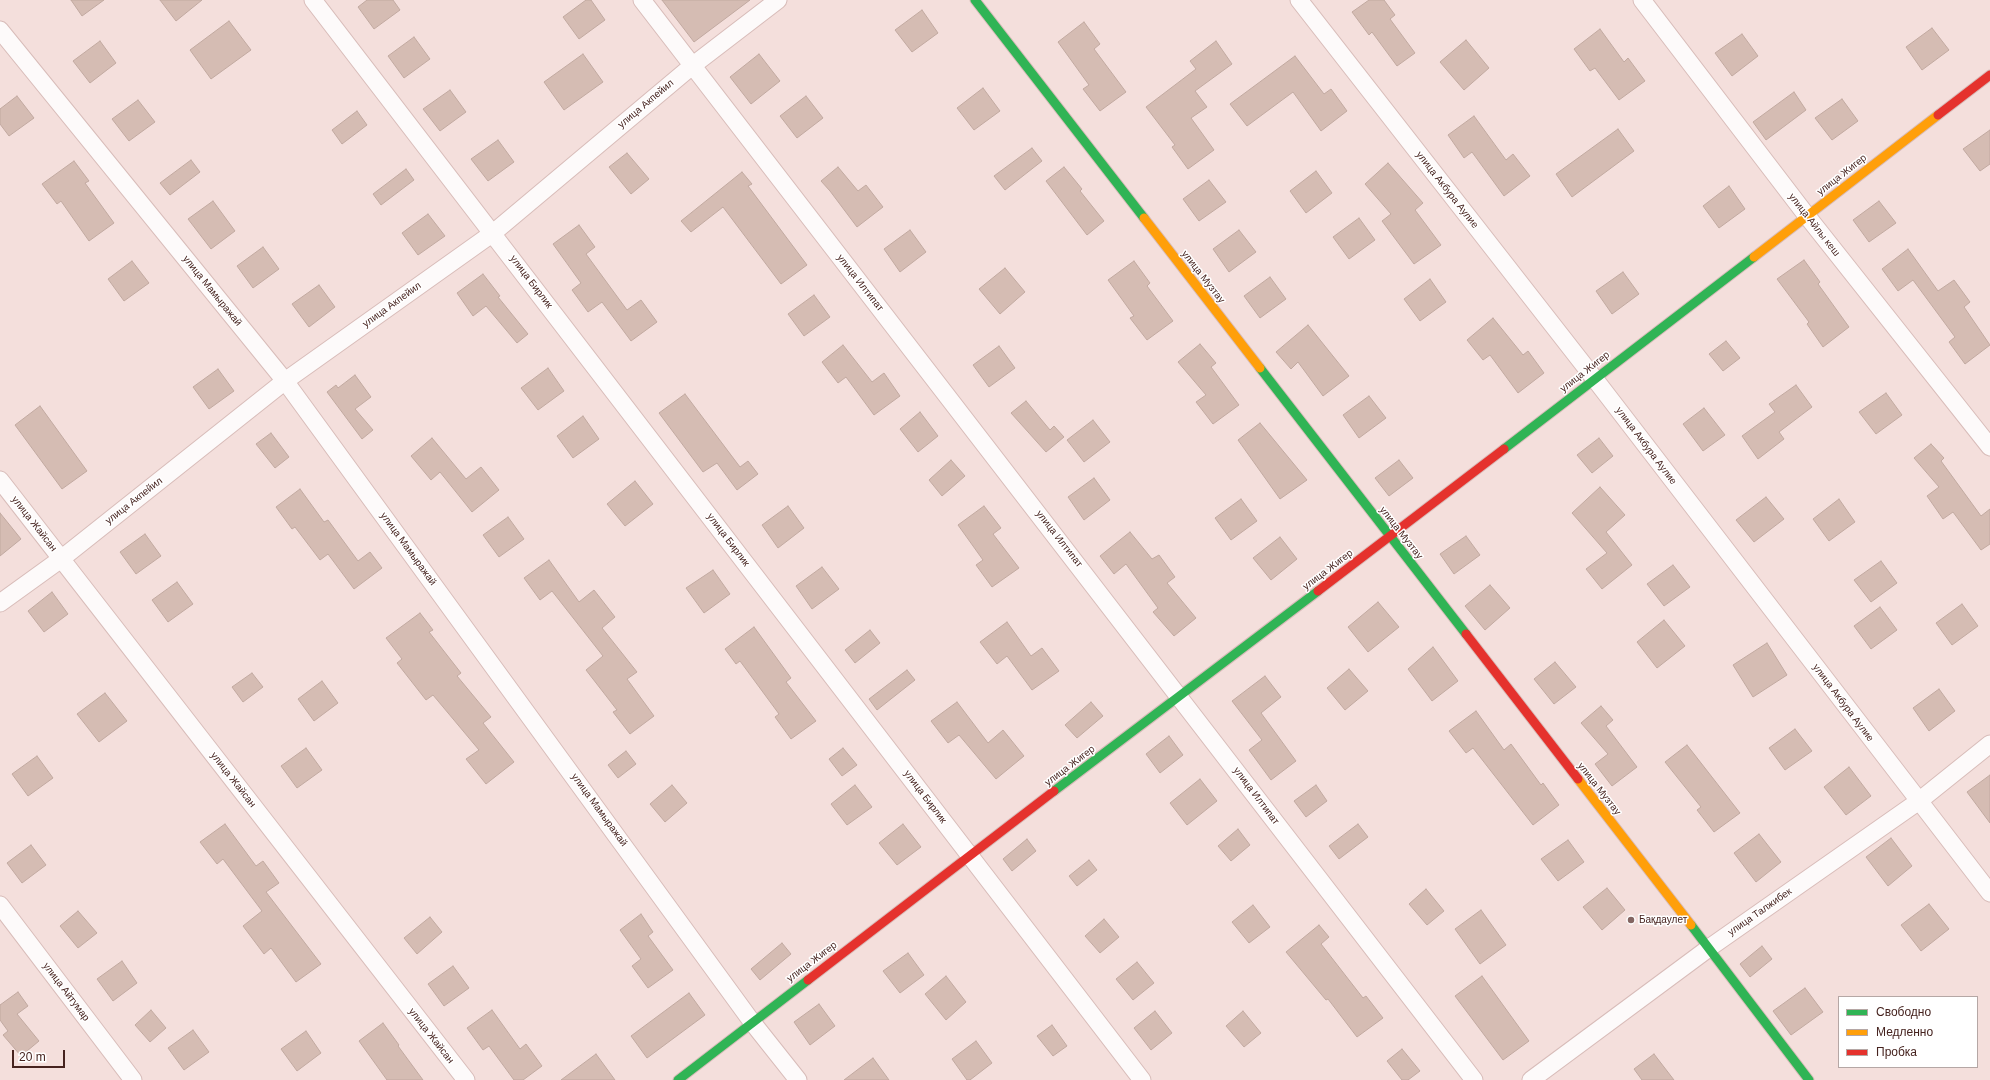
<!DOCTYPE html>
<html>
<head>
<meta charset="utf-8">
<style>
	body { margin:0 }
	#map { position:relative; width:1990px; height:1080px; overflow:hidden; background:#f4dfdc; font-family:Helvetica,sans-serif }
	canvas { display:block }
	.legend { position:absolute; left:1838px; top:996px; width:140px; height:72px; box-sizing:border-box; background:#fff; border:1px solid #b5a7a5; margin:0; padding:5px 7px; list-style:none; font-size:12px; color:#46231f }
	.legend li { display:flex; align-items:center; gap:8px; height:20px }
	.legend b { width:20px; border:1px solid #b5a7a5 }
	.scale { position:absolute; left:12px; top:1050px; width:53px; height:18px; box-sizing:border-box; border:2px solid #46231f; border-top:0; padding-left:5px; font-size:12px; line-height:14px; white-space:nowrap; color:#46231f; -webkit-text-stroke:3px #fff; paint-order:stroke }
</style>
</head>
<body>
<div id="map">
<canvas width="1990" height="1080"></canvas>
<ul class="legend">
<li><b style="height:5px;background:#30b455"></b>Свободно</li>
<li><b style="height:5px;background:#ff9f0a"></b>Медленно</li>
<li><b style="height:5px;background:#e5322d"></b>Пробка</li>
</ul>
<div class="scale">20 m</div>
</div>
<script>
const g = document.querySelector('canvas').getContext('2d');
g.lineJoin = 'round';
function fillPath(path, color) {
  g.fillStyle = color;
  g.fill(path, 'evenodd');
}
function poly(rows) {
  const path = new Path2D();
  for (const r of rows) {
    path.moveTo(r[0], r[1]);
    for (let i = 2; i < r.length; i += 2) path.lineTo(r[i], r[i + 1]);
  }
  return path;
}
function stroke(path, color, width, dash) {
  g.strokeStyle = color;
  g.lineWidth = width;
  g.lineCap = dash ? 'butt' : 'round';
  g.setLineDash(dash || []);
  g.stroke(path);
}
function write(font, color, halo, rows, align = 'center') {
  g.font = font + ' Helvetica,sans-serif';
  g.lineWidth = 3;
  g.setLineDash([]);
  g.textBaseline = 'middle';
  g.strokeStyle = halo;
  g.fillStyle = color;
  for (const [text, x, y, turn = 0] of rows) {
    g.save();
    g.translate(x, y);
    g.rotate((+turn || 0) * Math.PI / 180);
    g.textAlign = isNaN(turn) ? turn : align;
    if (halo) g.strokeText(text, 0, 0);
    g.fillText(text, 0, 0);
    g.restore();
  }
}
const building = poly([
	[71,0,104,0,82,16,71,0],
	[160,0,202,0,176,21,160,0],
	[367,0,393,0,400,10,374,29,358,7,367,0],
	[586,0,591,0,605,20,579,39,563,17,586,0],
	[662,0,750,0,694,42,662,0],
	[1369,0,1384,0,1395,15,1390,19,1415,53,1397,66,1372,32,1369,35,1352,12,1369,0],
	[922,10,938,33,912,52,895,30,922,10],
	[229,21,251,50,211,79,190,50,229,21],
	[1084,22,1100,44,1094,49,1126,92,1100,111,1083,89,1089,85,1058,42,1084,22],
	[1932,28,1949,50,1922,70,1906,47,1932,28],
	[1600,29,1624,62,1628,58,1645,81,1619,100,1595,68,1590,71,1574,49,1600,29],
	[1742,34,1758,56,1732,76,1715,53,1742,34],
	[414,37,430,59,404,78,388,56,414,37],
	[1466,40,1489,68,1464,90,1440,62,1466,40],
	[100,41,116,63,90,83,73,61,100,41],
	[1216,41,1232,64,1195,91,1207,107,1191,118,1214,150,1188,169,1172,147,1175,145,1146,107,1196,69,1190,61,1216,41],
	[583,54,603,82,564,110,544,82,583,54],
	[759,54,780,81,751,104,730,77,759,54],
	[1295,56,1324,94,1331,89,1347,111,1321,131,1293,92,1247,126,1230,104,1295,56],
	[983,88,1000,111,974,130,957,108,983,88],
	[450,90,466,112,440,131,423,109,450,90],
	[1794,92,1806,110,1766,140,1753,122,1794,92],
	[17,96,34,118,9,136,0,124,0,109,17,96],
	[806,96,823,118,797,138,780,116,806,96],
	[1842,99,1858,121,1832,140,1815,118,1842,99],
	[138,100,155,122,129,141,112,119,138,100],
	[357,111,367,125,342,144,332,130,357,111],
	[1474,116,1506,160,1513,154,1530,176,1504,196,1472,152,1464,158,1448,135,1474,116],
	[1618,129,1634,151,1572,197,1556,174,1618,129],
	[1990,130,1990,164,1980,171,1963,149,1990,130],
	[498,140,514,162,488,181,471,159,498,140],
	[1032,148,1042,161,1005,190,994,176,1032,148],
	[627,153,649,179,631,194,609,167,627,153],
	[191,160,200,172,170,195,160,183,191,160],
	[74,161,89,181,85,183,114,223,89,241,61,201,57,204,42,184,74,161],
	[1388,163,1423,203,1415,210,1441,245,1414,264,1382,221,1391,214,1365,184,1388,163],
	[838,167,858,191,866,185,883,207,857,227,830,191,821,181,838,167],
	[1064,167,1082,189,1080,191,1104,221,1087,235,1046,181,1064,167],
	[406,169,414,180,381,205,373,194,406,169],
	[1316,171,1332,193,1306,213,1290,191,1316,171],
	[742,172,752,184,748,186,807,265,781,284,723,207,691,232,681,221,742,172],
	[1209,180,1226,202,1199,221,1183,199,1209,180],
	[1729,186,1745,209,1719,228,1703,206,1729,186],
	[213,201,235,231,211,249,188,219,213,201],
	[1879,201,1896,223,1869,242,1853,220,1879,201],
	[428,214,445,236,418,255,402,233,428,214],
	[1359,218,1375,240,1349,259,1333,237,1359,218],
	[579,225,595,247,586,254,627,310,641,300,657,322,631,341,602,302,588,312,572,290,581,283,553,244,579,225],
	[910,230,926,252,900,272,884,249,910,230],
	[1239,230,1256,252,1229,272,1213,249,1239,230],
	[263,247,279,269,253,288,237,266,263,247],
	[1908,249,1938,291,1954,280,1970,302,1964,307,1990,345,1965,364,1949,342,1955,337,1913,280,1898,291,1882,269,1908,249],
	[1804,260,1820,282,1818,284,1849,327,1823,347,1807,324,1809,322,1777,279,1804,260],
	[132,261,149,283,124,301,108,279,132,261],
	[1134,261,1150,283,1147,286,1173,321,1147,340,1130,318,1134,316,1108,280,1134,261],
	[1005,268,1025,292,1000,314,979,289,1005,268],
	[1623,272,1639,294,1612,314,1596,291,1623,272],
	[483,274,500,296,498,297,528,334,517,343,486,306,473,316,457,293,483,274],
	[1270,277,1286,299,1260,318,1244,296,1270,277],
	[1430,279,1446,302,1420,321,1404,299,1430,279],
	[319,285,335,307,309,327,292,304,319,285],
	[814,295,830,317,804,336,788,314,814,295],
	[1493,318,1523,355,1528,351,1544,373,1518,393,1490,355,1483,360,1467,340,1493,318],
	[1308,325,1349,376,1323,396,1298,362,1291,369,1276,352,1308,325],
	[1726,341,1740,358,1723,371,1709,354,1726,341],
	[1200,344,1216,363,1211,367,1239,405,1213,424,1196,402,1206,395,1178,362,1200,344],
	[843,345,872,382,884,373,900,396,874,415,846,377,838,383,822,362,843,345],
	[999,346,1015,368,989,387,973,365,999,346],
	[548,368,564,391,538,410,521,388,548,368],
	[218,369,234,391,209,409,193,387,218,369],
	[355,375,371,397,355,409,373,430,362,439,327,392,336,385,338,388,355,375],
	[1796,385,1812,407,1779,432,1784,439,1758,459,1742,436,1775,412,1769,404,1796,385],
	[1886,393,1902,415,1876,434,1859,412,1886,393],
	[685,394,740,467,748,461,758,474,737,490,717,463,703,472,659,413,685,394],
	[1369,396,1386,418,1359,438,1343,415,1369,396],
	[1026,401,1050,430,1054,426,1064,437,1046,452,1011,413,1026,401],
	[40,406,87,471,62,489,15,425,40,406],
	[1704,408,1725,435,1703,451,1683,424,1704,408],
	[920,412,938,436,918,452,900,429,920,412],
	[583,416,599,439,573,458,557,436,583,416],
	[1093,420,1110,442,1084,462,1067,440,1093,420],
	[1260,423,1307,480,1280,499,1238,440,1260,423],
	[271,433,289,457,275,468,256,444,271,433],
	[432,438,466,479,481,467,499,490,472,512,440,472,431,480,411,456,432,438],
	[1599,438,1613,456,1592,473,1577,455,1599,438],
	[1931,444,1944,458,1941,461,1981,516,1990,509,1990,544,1981,550,1953,512,1943,519,1927,496,1939,487,1914,458,1931,444],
	[951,460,965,476,942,496,929,480,951,460],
	[1399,460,1413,478,1389,496,1375,478,1399,460],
	[1094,478,1110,500,1084,520,1068,497,1094,478],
	[635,481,653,504,625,526,607,504,635,481],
	[1600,487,1625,515,1606,532,1632,565,1602,589,1586,569,1607,553,1572,513,1600,487],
	[300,489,324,522,328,520,358,561,370,552,382,568,354,589,328,554,320,560,295,527,292,529,276,507,300,489],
	[1766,497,1784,519,1754,542,1736,520,1766,497],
	[1241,499,1257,521,1231,540,1215,518,1241,499],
	[1839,499,1855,522,1829,541,1813,519,1839,499],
	[788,506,804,528,778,548,762,525,788,506],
	[984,506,1001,528,993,534,1019,568,992,587,976,565,983,560,958,525,984,506],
	[0,513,21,539,0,556,0,513],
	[508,517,524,539,499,557,483,535,508,517],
	[1130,532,1152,559,1159,555,1175,577,1167,583,1196,618,1174,636,1153,612,1158,608,1126,564,1114,574,1100,556,1130,532],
	[145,534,161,556,136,574,120,552,145,534],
	[1466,536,1480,555,1454,574,1440,554,1466,536],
	[1280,537,1297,559,1271,580,1253,558,1280,537],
	[549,560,579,602,594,590,615,617,602,628,637,672,627,679,654,716,630,734,613,712,617,710,586,670,603,656,552,591,540,600,524,578,549,560],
	[1881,561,1897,583,1871,602,1854,580,1881,561],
	[1673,565,1690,587,1664,606,1647,584,1673,565],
	[822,567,839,589,812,609,796,586,822,567],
	[713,570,730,594,704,613,686,588,713,570],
	[177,582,193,604,168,622,152,600,177,582],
	[1490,585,1510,608,1485,630,1465,606,1490,585],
	[52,592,68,614,44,632,28,611,52,592],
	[1378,602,1399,627,1368,652,1348,627,1378,602],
	[1962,604,1978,626,1952,645,1936,623,1962,604],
	[1880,607,1897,630,1871,649,1854,626,1880,607],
	[420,613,433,630,429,632,461,673,457,676,491,717,483,723,514,762,486,784,466,759,479,750,433,695,426,700,397,663,402,659,386,638,420,613],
	[1664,620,1685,646,1657,668,1637,642,1664,620],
	[1007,622,1031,656,1042,648,1059,671,1032,690,1007,656,997,664,980,642,1007,622],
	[754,627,791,678,786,682,816,721,791,739,775,717,779,714,740,661,736,664,725,649,754,627],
	[870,630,880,643,855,663,845,650,870,630],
	[1767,643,1787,675,1753,697,1733,665,1767,643],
	[1433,647,1458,681,1432,701,1408,669,1433,647],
	[1555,662,1576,687,1554,704,1534,679,1555,662],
	[1349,669,1368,691,1345,710,1327,688,1349,669],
	[907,670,915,680,877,710,869,699,907,670],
	[252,673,263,687,243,702,232,687,252,673],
	[1265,676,1281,697,1261,713,1296,761,1271,780,1249,750,1262,740,1232,701,1265,676],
	[322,681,338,703,314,721,298,699,322,681],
	[1939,689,1955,711,1929,731,1913,708,1939,689],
	[105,693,127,721,99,742,77,714,105,693],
	[957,702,988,743,1003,730,1024,756,996,779,959,735,948,743,931,721,957,702],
	[1091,702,1103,716,1077,738,1065,725,1091,702],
	[1601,706,1613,720,1606,726,1637,767,1612,786,1595,764,1608,754,1581,723,1601,706],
	[1476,711,1504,750,1511,744,1541,785,1543,783,1559,805,1533,825,1473,748,1466,753,1449,731,1476,711],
	[1795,729,1812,751,1785,770,1769,748,1795,729],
	[1169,736,1183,755,1160,773,1146,754,1169,736],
	[1687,745,1740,813,1714,832,1697,810,1701,807,1665,762,1687,745],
	[306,748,322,770,297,788,281,766,306,748],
	[843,748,857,765,842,776,829,759,843,748],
	[626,751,636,764,618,778,608,765,626,751],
	[37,756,53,778,28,796,12,774,37,756],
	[1849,767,1871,796,1846,815,1824,787,1849,767],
	[1990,775,1990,823,1967,792,1990,775],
	[1200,779,1217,801,1187,825,1170,803,1200,779],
	[672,785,687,803,665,822,650,804,672,785],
	[855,785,872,807,847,825,831,804,855,785],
	[1316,785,1327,801,1306,817,1294,801,1316,785],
	[225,824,256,866,263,861,279,883,266,892,321,964,296,982,271,948,264,954,243,926,262,911,223,859,217,864,200,842,225,824],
	[903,824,921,847,897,865,879,843,903,824],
	[1358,824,1368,837,1339,859,1329,846,1358,824],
	[1238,829,1250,845,1231,861,1218,846,1238,829],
	[1759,834,1781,862,1756,882,1734,853,1759,834],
	[1891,838,1912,866,1888,886,1866,857,1891,838],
	[1027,839,1036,851,1012,871,1003,859,1027,839],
	[1568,840,1584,862,1558,881,1541,859,1568,840],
	[31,845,46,865,22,883,7,863,31,845],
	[1089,860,1097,870,1077,886,1069,876,1089,860],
	[1607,888,1625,910,1602,930,1583,907,1607,888],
	[1426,889,1444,911,1427,925,1409,904,1426,889],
	[1929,904,1949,929,1921,951,1901,925,1929,904],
	[1253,905,1270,927,1249,943,1232,922,1253,905],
	[1481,910,1506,945,1480,964,1455,929,1481,910],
	[78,911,97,933,78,948,60,926,78,911],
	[641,914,653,932,648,936,673,970,648,988,632,966,641,959,620,930,641,914],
	[430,917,442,932,417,954,404,938,430,917],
	[1104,919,1119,937,1100,953,1085,936,1104,919],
	[1319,925,1329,937,1321,944,1363,998,1366,996,1383,1018,1357,1037,1328,999,1326,1000,1286,952,1319,925],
	[782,943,791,954,760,980,751,969,782,943],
	[1762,946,1772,959,1750,977,1740,964,1762,946],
	[908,953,924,975,900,993,883,971,908,953],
	[122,961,137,983,113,1001,97,979,122,961],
	[1137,962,1154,983,1133,1000,1116,979,1137,962],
	[453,966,469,988,444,1006,428,984,453,966],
	[946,976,966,1002,946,1020,925,994,946,976],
	[1482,976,1529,1041,1503,1060,1455,996,1482,976],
	[1805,988,1823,1012,1791,1035,1773,1011,1805,988],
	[18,992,28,1006,17,1014,39,1041,21,1056,3,1035,8,1031,0,1020,0,1005,18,992],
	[689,993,705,1015,647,1058,631,1036,689,993],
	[819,1004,835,1026,810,1045,794,1022,819,1004],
	[151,1010,166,1028,150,1042,135,1025,151,1010],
	[492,1010,520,1049,526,1044,542,1066,523,1080,514,1080,489,1046,483,1050,467,1028,492,1010],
	[1155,1011,1172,1033,1151,1050,1134,1028,1155,1011],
	[1243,1011,1261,1033,1244,1047,1226,1026,1243,1011],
	[383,1023,399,1045,398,1046,423,1080,387,1080,359,1041,383,1023],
	[1052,1025,1067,1046,1053,1056,1037,1036,1052,1025],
	[193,1030,209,1052,184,1070,168,1048,193,1030],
	[306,1031,321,1053,297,1071,281,1049,306,1031],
	[976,1041,992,1063,970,1080,967,1080,952,1059,976,1041],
	[1402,1049,1420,1071,1408,1080,1402,1080,1387,1061,1402,1049],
	[596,1054,615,1080,561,1080,596,1054],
	[1654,1054,1674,1080,1642,1080,1634,1069,1654,1054],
	[873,1058,889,1080,844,1080,873,1058]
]);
const street = poly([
	[313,0,1142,1080],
	[642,0,1474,1080],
	[1299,0,1594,378,1990,893],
	[1642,0,1807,216,1990,447],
	[0,30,285,381,752,1022,798,1080],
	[0,480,466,1080],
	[0,603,61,559,285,381,493,233,692,66,778,0],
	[0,905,133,1080],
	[1531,1080,1709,948,1919,801,1990,744]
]);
const fast = poly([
	[975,0,1144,218],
	[1260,368,1466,634],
	[1504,449,1754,257],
	[1054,791,1318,591],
	[1691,925,1809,1080],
	[678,1080,808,980]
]);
const slow = poly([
	[1144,218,1260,368],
	[1754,257,1938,115],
	[1578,779,1691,925]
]);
const jam = poly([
	[1938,115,1990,75],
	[1318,591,1504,449],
	[1466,634,1578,779],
	[808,980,1054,791]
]);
const markers = [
	[1631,920,4,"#836561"]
];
const streetNames = [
	["улица Акпейил",646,104,-40],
	["улица Жигер",1842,175,-38],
	["улица Акбура Аулие",1447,190,52],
	["улица Айлы кеш",1814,225,52],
	["улица Музтау",1203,277,52],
	["улица Бирлик",531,282,53],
	["улица Илтипат",860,283,52],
	["улица Мамыражай",212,291,51],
	["улица Акпейил",392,305,-36],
	["улица Жигер",1585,372,-38],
	["улица Акбура Аулие",1646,446,53],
	["улица Акпейил",134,501,-38],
	["улица Жайсан",34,524,52],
	["улица Музтау",1401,533,52],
	["улица Илтипат",1059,539,52],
	["улица Бирлик",728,540,53],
	["улица Мамыражай",408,549,54],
	["улица Жигер",1328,570,-37],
	["улица Акбура Аулие",1843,703,53],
	["улица Жигер",1070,766,-37],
	["улица Жайсан",233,780,52],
	["улица Музтау",1599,789,52],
	["улица Илтипат",1256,796,53],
	["улица Бирлик",925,797,53],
	["улица Мамыражай",599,810,54],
	["улица Талжибек",1760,912,-35],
	["улица Жигер",812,962,-37],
	["улица Айтумар",66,992,53],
	["улица Жайсан",431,1036,52]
];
const poiNames = [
	["Бақдаулет",1639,920]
];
fillPath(building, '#d5bcb3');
stroke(building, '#c1a9a0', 1);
stroke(street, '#d8bcb9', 19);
stroke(fast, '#d8bcb9', 11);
stroke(slow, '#d8bcb9', 11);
stroke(jam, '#d8bcb9', 11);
stroke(street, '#fdfafa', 17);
stroke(fast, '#30b455', 9);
stroke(slow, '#ff9f0a', 9);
stroke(jam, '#e5322d', 9);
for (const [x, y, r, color] of markers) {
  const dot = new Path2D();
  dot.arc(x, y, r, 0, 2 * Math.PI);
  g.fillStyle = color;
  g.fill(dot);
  stroke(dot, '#fff', 1.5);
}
write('10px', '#46231f', '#fff', streetNames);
write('10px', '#46231f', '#fff', poiNames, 'left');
</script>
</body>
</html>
